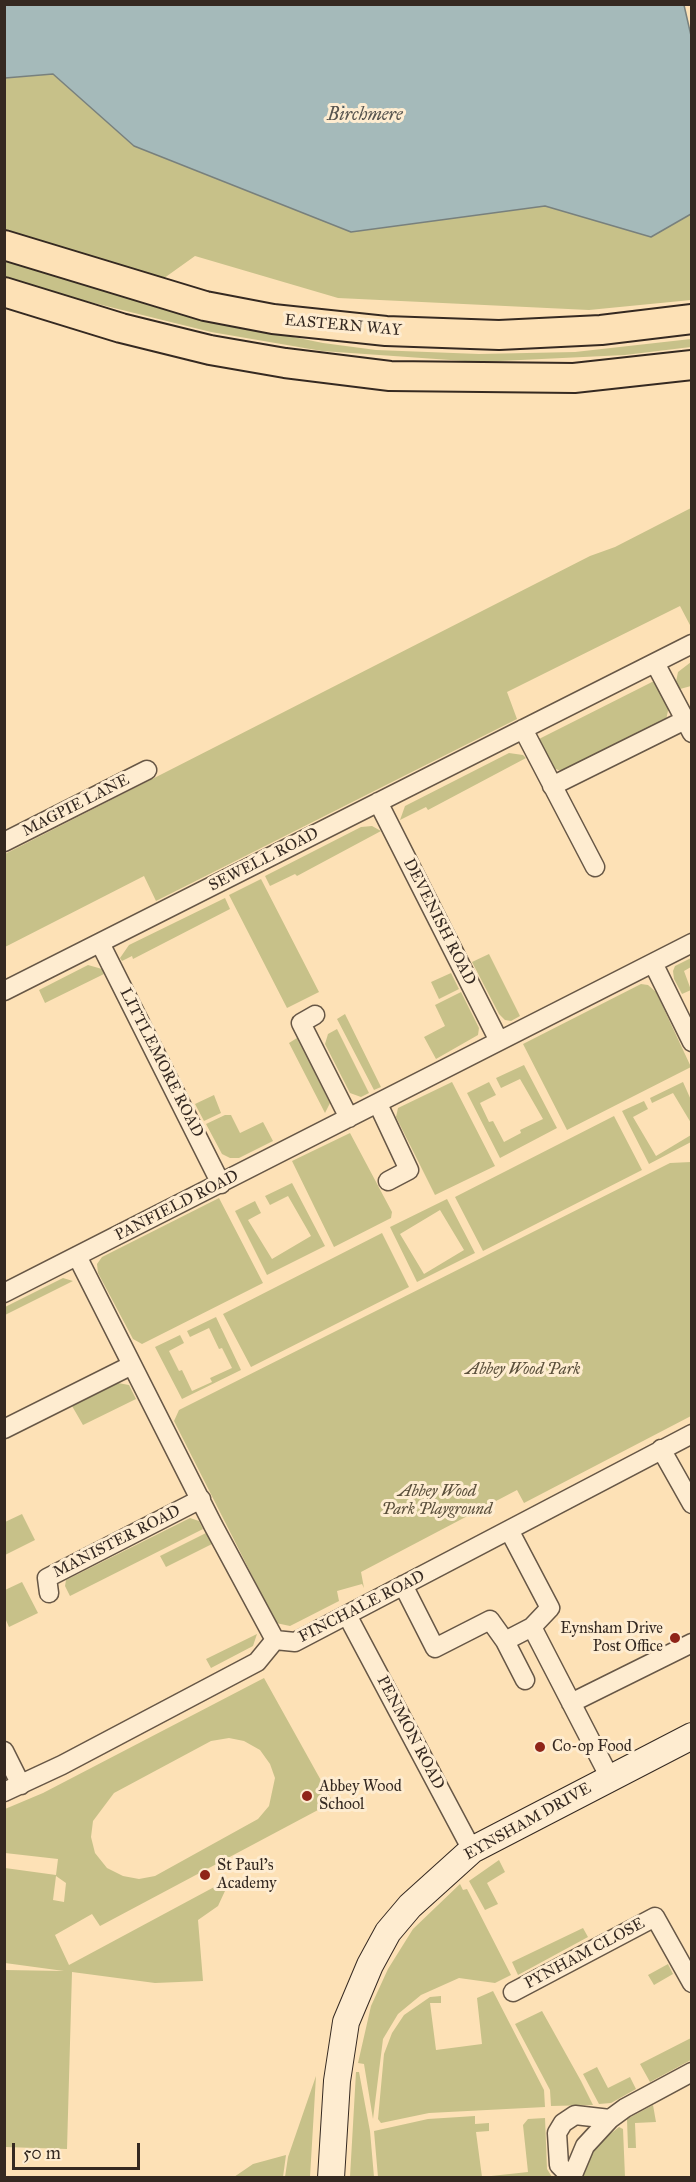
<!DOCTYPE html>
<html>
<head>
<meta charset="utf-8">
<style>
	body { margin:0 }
	#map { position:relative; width:696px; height:2182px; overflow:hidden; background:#fde1b6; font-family:"IM FELL Great Primer",serif }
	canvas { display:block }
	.frame { position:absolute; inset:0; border:6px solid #352921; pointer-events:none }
	.scale { position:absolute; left:12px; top:2143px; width:128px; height:27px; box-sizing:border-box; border:3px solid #352921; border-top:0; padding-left:8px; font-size:18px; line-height:21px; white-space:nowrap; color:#352921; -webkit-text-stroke:4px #feecd0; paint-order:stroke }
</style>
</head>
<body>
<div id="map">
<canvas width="696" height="2182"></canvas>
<div class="frame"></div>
<div class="scale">50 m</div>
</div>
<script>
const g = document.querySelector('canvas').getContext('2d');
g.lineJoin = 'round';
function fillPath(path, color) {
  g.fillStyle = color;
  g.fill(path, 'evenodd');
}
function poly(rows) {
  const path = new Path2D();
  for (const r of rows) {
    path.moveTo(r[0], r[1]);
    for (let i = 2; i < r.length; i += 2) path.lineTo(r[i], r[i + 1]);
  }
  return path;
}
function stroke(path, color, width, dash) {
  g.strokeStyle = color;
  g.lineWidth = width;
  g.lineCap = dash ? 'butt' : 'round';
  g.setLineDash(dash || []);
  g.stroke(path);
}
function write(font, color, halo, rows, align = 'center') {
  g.font = font + ' "IM FELL Great Primer",serif';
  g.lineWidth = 6;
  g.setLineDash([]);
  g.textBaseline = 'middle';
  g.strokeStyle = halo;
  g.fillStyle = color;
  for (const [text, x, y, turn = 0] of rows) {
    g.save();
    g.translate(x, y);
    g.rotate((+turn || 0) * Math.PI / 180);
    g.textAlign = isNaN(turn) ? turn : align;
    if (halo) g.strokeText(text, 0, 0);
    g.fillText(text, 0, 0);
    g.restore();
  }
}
const green = poly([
	[53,74,134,146,351,232,545,206,651,236,691,214,691,300,589,310,338,298,195,256,160,281,5,232,5,78],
	[4,256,214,321,323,343,376,350,479,354,575,352,691,339,691,347,625,355,479,362,322,351,211,332,5,281],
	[691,508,691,627,680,606,507,692,517,719,156,901,144,876,5,947,5,854,590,556,615,547],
	[691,662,691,686,680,689,676,682,678,672],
	[654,681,659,684,669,706,666,720,564,772,550,767,539,744,539,739],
	[509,753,523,755,526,758,428,810,426,807,400,820,405,806],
	[372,826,381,831,297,876,295,874,270,886,265,876,361,827],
	[261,879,319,992,287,1008,229,895],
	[225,898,230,909,133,959,132,956,122,961,120,958,129,945],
	[489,954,520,1016,511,1021,505,1020,499,1014,472,962],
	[691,958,691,967,684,971,691,990,682,994,674,979,673,971,675,966],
	[88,965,102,969,104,974,45,1003,39,990],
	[451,973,459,989,439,999,431,982],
	[641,984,648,985,656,992,691,1067,567,1130,523,1044],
	[461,992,479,1028,478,1035,436,1059,424,1037,445,1026,435,1005],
	[345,1014,381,1087,374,1090,337,1019],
	[337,1029,369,1093,361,1097,350,1093,325,1044,328,1034],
	[297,1038,330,1103,325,1113,289,1043],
	[524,1065,557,1128,500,1158,467,1093,489,1082,496,1095,480,1103,489,1122,493,1121,504,1142,521,1133,520,1130,543,1119,520,1079,501,1088,496,1078],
	[452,1082,495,1166,435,1195,396,1117,398,1108],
	[683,1082,691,1100,691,1123,673,1093,652,1103,650,1098],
	[214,1095,221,1113,204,1121,195,1104],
	[644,1101,648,1109,633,1117,656,1156,691,1135,691,1142,649,1164,622,1111],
	[225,1115,231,1115,240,1133,263,1122,273,1141,239,1158,230,1158,222,1154,206,1124],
	[614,1116,642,1170,483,1251,455,1197],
	[350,1133,392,1212,391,1218,334,1247,292,1161],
	[691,1162,691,1416,524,1503,517,1490,361,1572,364,1588,362,1584,337,1591,339,1601,290,1626,276,1623,174,1421,179,1410,670,1163],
	[292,1183,325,1246,267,1275,235,1211,255,1201,261,1213,248,1220,272,1259,311,1236,288,1196,270,1205,265,1196],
	[219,1198,263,1283,142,1344,133,1339,98,1273,97,1264,102,1257],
	[447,1199,475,1253,417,1282,390,1227],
	[440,1210,464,1250,424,1274,400,1234],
	[382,1233,409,1287,251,1367,223,1314],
	[63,1278,73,1281,5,1315,5,1307],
	[216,1317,241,1370,182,1399,155,1347,180,1335,184,1343,169,1351,179,1371,182,1370,192,1391,212,1382,210,1378,232,1368,222,1348,219,1349,209,1328,190,1337,187,1331],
	[118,1383,129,1385,136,1399,83,1425,72,1406],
	[22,1514,35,1540,5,1555,5,1522],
	[190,1518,199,1521,203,1529,70,1596,65,1586,66,1580],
	[206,1533,212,1544,166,1567,160,1556],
	[22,1582,38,1613,9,1627,5,1618,5,1590],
	[257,1634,253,1646,211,1668,206,1659],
	[264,1678,333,1802,100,1926,92,1914,55,1935,69,1965,231,1878,218,1906,198,1920,203,1981,155,1983,72,1972,67,2149,5,2147,5,1970,64,1971,5,1963,5,1868,56,1875,58,1859,5,1853,5,1809,43,1793],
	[229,1738,244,1741,260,1750,270,1764,275,1778,269,1806,258,1819,155,1876,139,1879,123,1876,107,1868,95,1853,91,1837,93,1821,114,1793,211,1741],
	[56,1876,66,1883,64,1902,53,1900],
	[499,1860,505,1872,487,1883,498,1904,485,1910,469,1881],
	[460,1884,463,1890,467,1889,511,1975,495,1983,459,1978,421,1995,398,2014,383,2039,373,2119,364,2064,358,2063,371,2006,388,1969,413,1929],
	[583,1928,588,1937,518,1975,512,1962],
	[668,1964,673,1974,654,1985,648,1975],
	[493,1991,544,2090,545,2107,429,2113,381,2123,378,2119,384,2054,392,2033,404,2015,430,1997,441,1996,441,2003,430,2003,436,2050,482,2044,477,1998],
	[542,2011,581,2081,593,2105,551,2106,550,2090,515,2024],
	[691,2038,691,2060,650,2082,640,2064],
	[597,2067,608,2088,630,2077,636,2089,611,2103,599,2104,583,2074],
	[356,2072,359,2072,370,2131,374,2177,350,2177],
	[316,2076,310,2177,285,2177,288,2157],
	[653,2105,656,2122,635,2123,636,2148,628,2148,627,2119],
	[475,2116,475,2124,489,2123,489,2131,476,2132,482,2177,528,2172,523,2125,528,2119,545,2118,547,2169,552,2177,378,2177,374,2131,428,2119],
	[619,2127,623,2129,625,2177,583,2178,590,2156,598,2144],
	[286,2155,283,2177,234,2177,253,2164]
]);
const water = poly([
	[5,4,684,5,692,40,691,214,651,237,545,206,351,232,134,146,53,74,5,78,5,4]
]);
const street = poly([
	[655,663,692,733],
	[523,729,595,867],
	[552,786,685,720],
	[378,802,499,1041],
	[4,842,147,770],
	[100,943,221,1184],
	[653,963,692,1042],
	[4,991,692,644],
	[315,1015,301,1023,349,1118],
	[378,1104,409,1170,388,1181],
	[77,1256,213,1525,275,1640],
	[4,1293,692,943],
	[4,1429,132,1365],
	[661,1449,692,1504],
	[403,1585,435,1648,490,1620,505,1641,525,1680],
	[49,1593,47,1578,201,1499],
	[347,1615,472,1850],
	[532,1627,610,1778],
	[275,1640,295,1642,692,1434],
	[505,1641,532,1627,550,1608,509,1530],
	[571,1703,692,1643],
	[4,1751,21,1785],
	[4,1792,62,1765,257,1662,275,1640],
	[513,1992,655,1917,692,1983],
	[572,2177,585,2146,610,2119,625,2108,692,2072],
	[572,2178,559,2165,557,2133,563,2123,575,2115,610,2119]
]);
const secondary = poly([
	[331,2178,337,2081,346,2022,370,1965,388,1932,410,1906,472,1850,692,1736]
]);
const primary = poly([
	[4,245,205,306,273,319,386,331,499,335,601,330,692,319],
	[4,292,121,328,210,350,285,363,390,376,574,378,692,365]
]);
const markers = [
	[675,1638,6,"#8f2418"],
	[540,1747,6,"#8f2418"],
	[307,1796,6,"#8f2418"],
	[205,1875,6,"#8f2418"]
];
const streetNames = [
	["EASTERN WAY",343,326,5],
	["MAGPIE LANE",76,806,-27],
	["SEWELL ROAD",264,860,-27],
	["DEVENISH ROAD",439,922,63],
	["LITTLEMORE ROAD",161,1063,63],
	["PANFIELD ROAD",177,1206,-27],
	["MANISTER ROAD",117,1542,-27],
	["FINCHALE ROAD",362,1607,-27],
	["PENMON ROAD",410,1733,62],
	["EYNSHAM DRIVE",528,1822,-29],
	["PYNHAM CLOSE",585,1954,-28]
];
const parkNames = [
	["Abbey Wood Park",523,1370],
	["Abbey Wood",437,1492],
	["Park Playground",437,1510]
];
const poiNames = [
	["Eynsham Drive",663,1629,"right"],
	["Post Office",663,1647,"right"],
	["Co-op Food",552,1747],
	["Abbey Wood",319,1787],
	["School",319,1805],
	["St Paul's",217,1866],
	["Academy",217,1884]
];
const waterNames = [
	["Birchmere",365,116]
];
fillPath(green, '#c7c189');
fillPath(water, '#a5baba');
stroke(water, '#78807d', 1.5);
stroke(street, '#675746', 21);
stroke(secondary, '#352921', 28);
stroke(primary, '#352921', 32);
stroke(street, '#feecd0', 18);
stroke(secondary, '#feecd0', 26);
stroke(primary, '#fde1b6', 28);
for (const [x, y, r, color] of markers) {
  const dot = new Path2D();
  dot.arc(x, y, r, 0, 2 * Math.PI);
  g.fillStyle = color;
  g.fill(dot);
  stroke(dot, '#feecd0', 2);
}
write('16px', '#352921', '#feecd0', streetNames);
write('italic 16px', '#5a4f3b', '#feecd0', parkNames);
write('16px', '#352921', '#feecd0', poiNames, 'left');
write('italic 18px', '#57544f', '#feecd0', waterNames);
</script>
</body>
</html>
